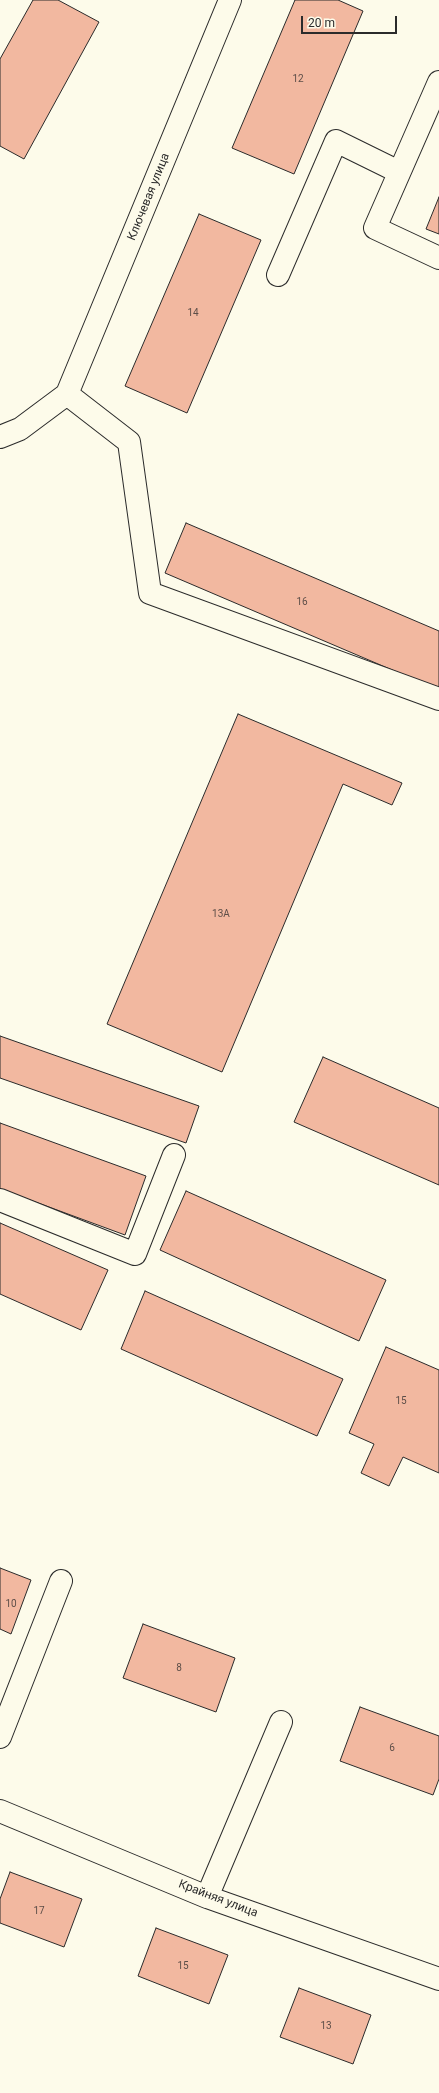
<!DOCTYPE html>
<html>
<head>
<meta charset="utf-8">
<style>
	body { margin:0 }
	#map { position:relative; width:439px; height:2093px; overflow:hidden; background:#fdfbea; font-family:Roboto,sans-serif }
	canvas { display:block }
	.scale { position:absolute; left:301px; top:16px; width:96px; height:18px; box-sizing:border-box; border:2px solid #2b2b2b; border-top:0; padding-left:5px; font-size:12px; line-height:14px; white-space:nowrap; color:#2b2b2b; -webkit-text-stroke:3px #fdfbea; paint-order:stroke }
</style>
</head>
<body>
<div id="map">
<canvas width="439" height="2093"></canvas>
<div class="scale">20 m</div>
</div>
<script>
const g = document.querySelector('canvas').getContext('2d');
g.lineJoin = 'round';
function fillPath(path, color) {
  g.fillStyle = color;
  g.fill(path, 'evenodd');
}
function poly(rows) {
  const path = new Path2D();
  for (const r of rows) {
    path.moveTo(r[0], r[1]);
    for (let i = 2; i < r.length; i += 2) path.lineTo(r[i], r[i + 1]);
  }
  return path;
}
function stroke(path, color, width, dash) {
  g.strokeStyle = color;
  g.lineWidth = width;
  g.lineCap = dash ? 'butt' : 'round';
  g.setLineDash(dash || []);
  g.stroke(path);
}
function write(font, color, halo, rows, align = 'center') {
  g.font = font + ' Roboto,sans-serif';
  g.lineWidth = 3;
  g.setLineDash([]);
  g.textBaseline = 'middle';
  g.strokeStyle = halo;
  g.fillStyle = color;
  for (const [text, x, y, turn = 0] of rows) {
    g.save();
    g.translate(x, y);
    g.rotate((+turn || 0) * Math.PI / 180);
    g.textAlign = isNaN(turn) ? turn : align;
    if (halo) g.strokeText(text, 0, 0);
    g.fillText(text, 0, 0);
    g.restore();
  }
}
const building = poly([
	[33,0,58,0,99,22,24,159,0,146,0,59,33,0],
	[295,0,338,0,363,11,294,174,232,148,295,0],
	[439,197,439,234,426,229,439,197],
	[199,214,261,240,187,413,125,386,199,214],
	[186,523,439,631,439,690,165,573,186,523],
	[238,714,402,783,392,805,343,784,222,1072,107,1024,238,714],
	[0,1036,199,1106,186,1143,0,1078,0,1036],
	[323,1057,439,1108,439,1185,294,1122,323,1057],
	[0,1123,146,1176,125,1235,0,1189,0,1123],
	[186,1191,386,1280,359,1341,160,1250,186,1191],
	[0,1223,108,1270,81,1330,0,1294,0,1223],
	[145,1291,343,1379,317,1436,121,1349,145,1291],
	[386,1347,439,1370,439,1473,403,1457,389,1486,361,1473,374,1444,349,1433,386,1347],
	[0,1568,31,1580,11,1634,0,1629,0,1568],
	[143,1624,235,1658,216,1712,123,1678,143,1624],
	[360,1707,439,1736,439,1779,433,1795,340,1761,360,1707],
	[10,1872,82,1899,64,1947,0,1923,0,1899,10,1872],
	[156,1928,228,1955,209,2004,138,1976,156,1928],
	[299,1988,371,2015,353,2064,280,2037,299,1988]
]);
const minor = poly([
	[439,82,375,228,439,258],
	[278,275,336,141,399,172],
	[67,394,129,442,150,593,439,699],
	[67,394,230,0],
	[0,437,20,429,67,394],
	[0,1200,135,1254,174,1155],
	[0,1737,61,1581],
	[0,1811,207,1897,439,1979],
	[207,1897,281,1722]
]);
const numberNames = [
	["12",298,79],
	["14",193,313],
	["16",302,602],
	["13А",221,914],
	["15",401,1401],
	["10",11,1604],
	["8",179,1668],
	["6",392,1748],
	["17",39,1911],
	["15",183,1966],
	["13",326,2026]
];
const streetNames = [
	["Ключевая улица",149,197,-68],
	["Крайняя улица",218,1899,21]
];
fillPath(building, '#f2b8a0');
stroke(building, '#2b2b2b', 1);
stroke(minor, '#2b2b2b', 24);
stroke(minor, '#fdfbea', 22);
write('10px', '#5d4e48', null, numberNames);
write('12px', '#2b2b2b', '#fdfbea', streetNames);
</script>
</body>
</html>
